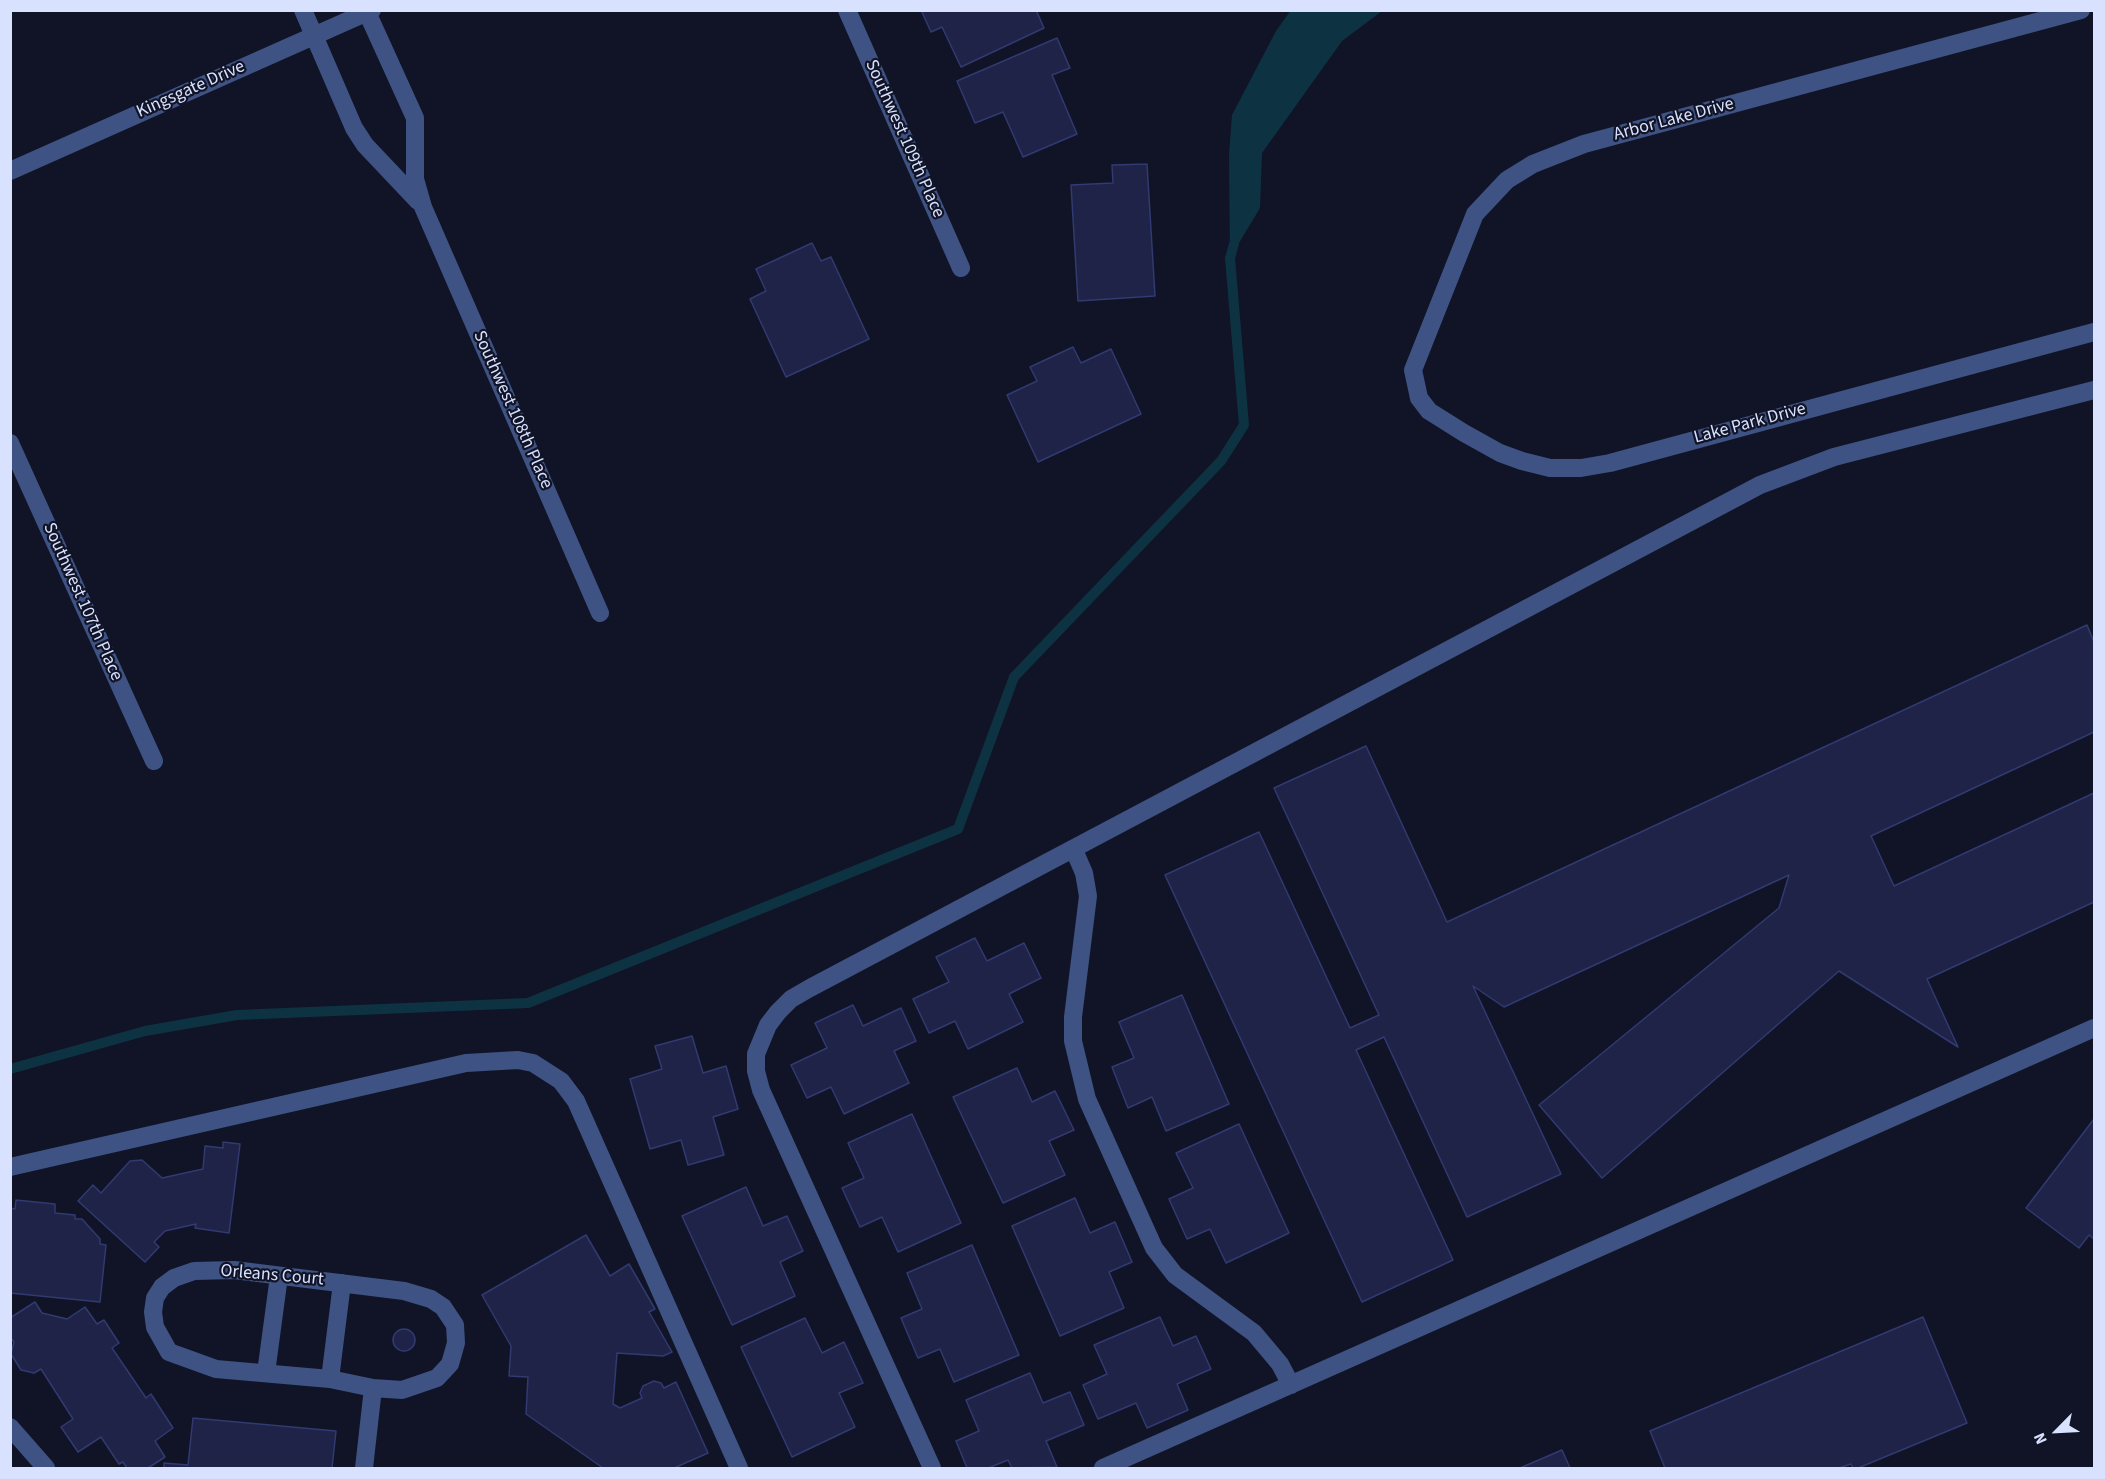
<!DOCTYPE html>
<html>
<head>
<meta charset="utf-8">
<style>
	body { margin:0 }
	#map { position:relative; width:2105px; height:1479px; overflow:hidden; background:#111427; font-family:"Source Sans 3",sans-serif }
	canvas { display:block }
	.frame { position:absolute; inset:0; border:12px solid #d8e1fd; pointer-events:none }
	.north { position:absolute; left:2027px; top:1401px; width:60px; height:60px; -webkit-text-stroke:4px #111427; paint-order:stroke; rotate:246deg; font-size:16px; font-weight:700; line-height:24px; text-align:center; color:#d8e1fd }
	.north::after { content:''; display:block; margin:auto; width:21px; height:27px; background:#d8e1fd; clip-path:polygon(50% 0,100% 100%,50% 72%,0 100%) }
</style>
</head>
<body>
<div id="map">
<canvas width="2105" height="1479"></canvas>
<div class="frame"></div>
<div class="north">N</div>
</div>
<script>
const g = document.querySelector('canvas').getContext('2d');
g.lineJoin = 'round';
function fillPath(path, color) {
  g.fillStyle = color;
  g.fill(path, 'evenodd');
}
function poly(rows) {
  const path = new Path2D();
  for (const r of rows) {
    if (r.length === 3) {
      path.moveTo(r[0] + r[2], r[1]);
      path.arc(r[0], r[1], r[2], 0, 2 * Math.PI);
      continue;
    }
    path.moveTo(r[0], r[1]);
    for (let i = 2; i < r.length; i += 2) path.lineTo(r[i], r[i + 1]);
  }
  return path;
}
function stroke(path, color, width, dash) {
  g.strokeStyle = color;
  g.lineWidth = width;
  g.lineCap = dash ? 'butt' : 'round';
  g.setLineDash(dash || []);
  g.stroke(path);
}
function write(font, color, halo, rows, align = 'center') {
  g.font = font + ' "Source Sans 3",sans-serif';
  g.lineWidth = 4.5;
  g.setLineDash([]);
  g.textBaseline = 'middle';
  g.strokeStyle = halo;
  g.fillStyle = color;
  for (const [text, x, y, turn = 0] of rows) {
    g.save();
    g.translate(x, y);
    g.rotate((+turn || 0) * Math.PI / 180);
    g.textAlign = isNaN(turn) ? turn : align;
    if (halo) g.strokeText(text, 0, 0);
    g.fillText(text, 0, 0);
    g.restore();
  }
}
const water = poly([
	[1291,10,1382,11,1342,41,1262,153,1260,208,1230,258,1229,155,1232,115,1276,31]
]);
const stream = poly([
	[10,1069,145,1031,237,1015,528,1003,958,829,1014,677,1221,461,1244,425,1230,258,1234,244]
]);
const building = poly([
	[921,10,1036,10,1044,28,961,67,942,27,931,32,921,10],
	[1057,38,1070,68,1052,75,1077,134,1023,157,1003,112,975,123,957,81,1057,38],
	[1147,164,1155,296,1078,301,1071,185,1113,183,1112,165,1147,164],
	[812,243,821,261,831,257,869,339,786,377,750,299,766,291,756,269,812,243],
	[1073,347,1081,363,1111,349,1141,414,1038,462,1007,395,1037,381,1030,367,1073,347],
	[2087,625,2094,642,2094,732,1871,836,1894,886,2094,793,2094,902,1927,979,1958,1047,1839,971,1602,1178,1539,1105,1779,908,1789,875,1504,1007,1473,986,1561,1174,1467,1217,1384,1037,1356,1050,1453,1260,1362,1302,1165,875,1259,832,1350,1028,1379,1015,1274,788,1366,746,1447,922,2087,625],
	[975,938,987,961,1024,943,1041,978,1009,994,1023,1022,968,1049,955,1021,929,1033,913,999,949,982,936,957,975,938],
	[1182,995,1229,1104,1166,1131,1152,1097,1128,1108,1112,1067,1134,1058,1119,1022,1182,995],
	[853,1005,863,1026,901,1008,916,1041,894,1051,909,1083,844,1114,831,1087,807,1098,791,1065,827,1048,815,1023,853,1005],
	[692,1036,703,1073,726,1066,738,1109,713,1117,724,1155,688,1165,681,1140,650,1149,630,1079,662,1069,655,1046,692,1036],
	[1017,1068,1032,1102,1055,1091,1074,1130,1049,1141,1065,1175,1003,1203,953,1097,1017,1068],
	[912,1114,961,1223,898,1252,882,1217,860,1227,842,1188,864,1178,848,1143,912,1114],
	[2094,1119,2094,1239,2089,1235,2079,1248,2026,1208,2094,1119],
	[1239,1124,1289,1233,1226,1263,1210,1229,1187,1239,1169,1199,1193,1188,1176,1153,1239,1124],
	[223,1142,240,1144,229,1233,195,1228,196,1224,165,1231,154,1242,159,1247,145,1262,78,1201,93,1185,101,1193,130,1161,142,1160,162,1178,203,1169,205,1146,223,1148,223,1142],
	[746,1187,763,1226,787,1216,803,1251,780,1262,795,1296,732,1325,682,1216,746,1187],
	[1075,1198,1090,1233,1115,1222,1132,1262,1109,1272,1124,1308,1060,1336,1012,1226,1075,1198],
	[16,1200,55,1204,55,1213,75,1215,75,1219,82,1219,100,1239,100,1244,106,1245,100,1302,10,1293,10,1208,15,1209,16,1200],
	[586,1235,610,1276,629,1264,655,1309,649,1312,672,1352,663,1356,617,1353,613,1404,620,1408,642,1398,640,1393,643,1386,654,1381,661,1383,664,1388,676,1382,708,1453,674,1468,603,1468,526,1414,528,1377,509,1376,511,1346,482,1295,586,1235],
	[972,1245,1019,1355,954,1382,940,1349,918,1358,901,1318,922,1309,907,1273,972,1245],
	[35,1302,42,1313,67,1319,85,1307,97,1324,104,1320,119,1343,112,1348,146,1398,151,1394,173,1428,155,1441,165,1457,148,1468,127,1468,123,1462,119,1464,101,1437,78,1452,61,1427,73,1419,41,1369,34,1373,21,1370,11,1354,14,1342,10,1337,10,1318,35,1302],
	[1160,1317,1173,1346,1196,1336,1211,1369,1177,1384,1188,1410,1147,1428,1136,1403,1098,1419,1083,1385,1107,1374,1094,1345,1160,1317],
	[1923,1317,1967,1423,1858,1468,1853,1468,1851,1464,1839,1468,1665,1468,1650,1431,1923,1317],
	[805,1318,822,1353,844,1342,863,1383,839,1393,855,1427,792,1457,741,1347,805,1318],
	[404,1340,11],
	[1030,1373,1043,1403,1070,1392,1084,1425,1046,1441,1057,1467,1012,1468,1008,1460,988,1468,967,1468,956,1441,979,1431,966,1400,1030,1373],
	[193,1418,336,1431,332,1468,164,1468,164,1463,188,1465,193,1418],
	[1562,1450,1570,1468,1520,1468,1562,1450]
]);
const minor = poly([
	[303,10,354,128,365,145,418,201],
	[366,10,415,118,415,179,423,207,600,613],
	[847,10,961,268],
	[2081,10,1584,144,1533,164,1507,180,1475,214,1413,370,1419,398,1429,411,1464,433,1500,453,1522,461,1550,468,1581,468,1610,463,2094,332],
	[10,171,372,10],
	[10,443,154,761],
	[1074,850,1084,873,1088,896,1073,1017,1073,1041,1087,1099,1154,1248,1175,1275,1254,1333,1280,1364,1291,1385],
	[10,1167,466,1063,518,1060,533,1063,561,1081,576,1101,739,1468],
	[234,1270,404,1291,431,1299,443,1307,455,1325,456,1343,450,1364,437,1378,402,1390,373,1388,330,1379,216,1369,169,1352,155,1327,153,1312,155,1298,162,1287,174,1278,194,1271,234,1270],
	[266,1373,279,1276],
	[330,1379,342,1283],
	[10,1427,46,1468],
	[364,1468,373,1388],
	[932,1468,761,1090,756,1071,756,1054,768,1025,778,1012,791,999,810,988,1760,485,1834,457,2094,390],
	[1103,1468,2094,1028]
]);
const streetNames = [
	["Kingsgate Drive",191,90,-24],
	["Arbor Lake Drive",1674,120,-15],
	["Southwest 109th Place",904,139,66],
	["Southwest 108th Place",512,410,66],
	["Lake Park Drive",1750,424,-15],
	["Southwest 107th Place",82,602,66],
	["Orleans Court",272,1276,5]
];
fillPath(water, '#0d3343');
stroke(stream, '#0d3343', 10);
fillPath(building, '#1e2347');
stroke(building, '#313a71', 1.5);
stroke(minor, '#3e5383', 18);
write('18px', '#d8e1fd', '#111427', streetNames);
</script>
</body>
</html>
